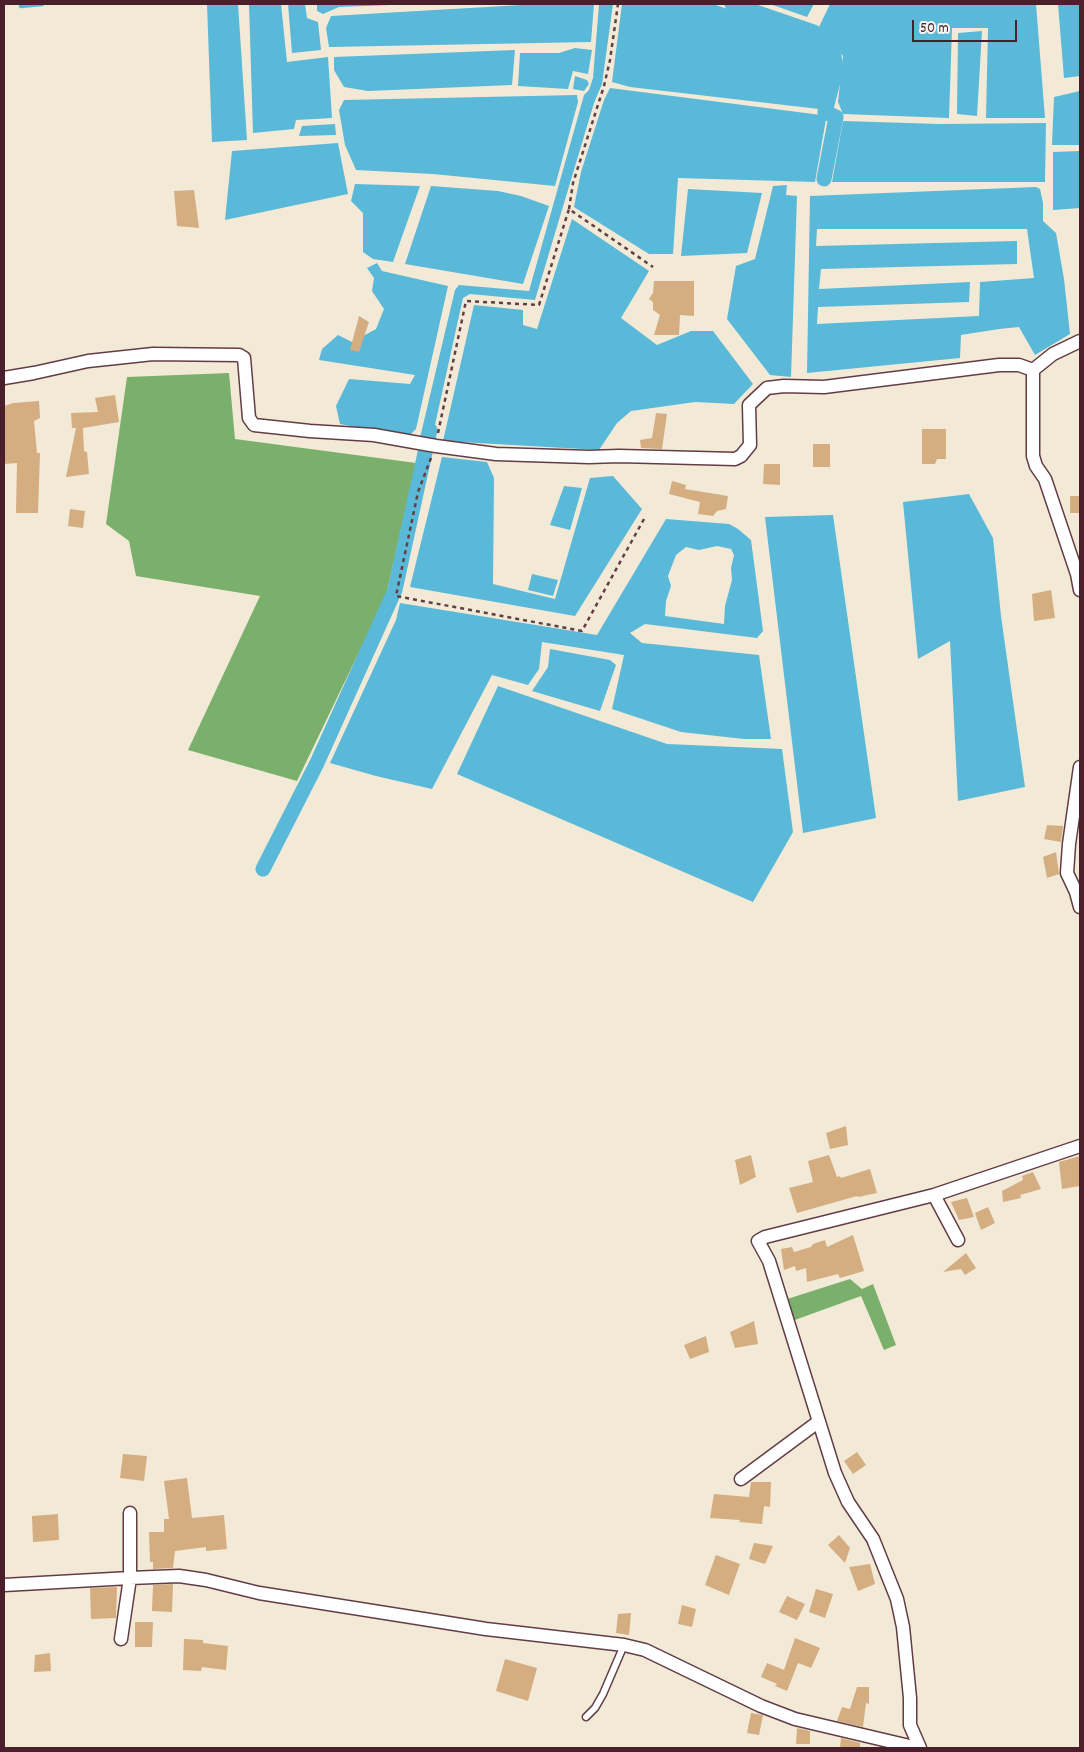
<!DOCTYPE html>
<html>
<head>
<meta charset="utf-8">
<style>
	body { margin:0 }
	#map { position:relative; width:1084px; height:1752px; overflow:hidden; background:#f2ead7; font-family:Dekko,sans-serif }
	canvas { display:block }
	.frame { position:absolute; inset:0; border:5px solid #4a1f2b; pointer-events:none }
	.scale { position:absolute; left:912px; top:20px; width:105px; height:22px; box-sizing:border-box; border:2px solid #4a1f2b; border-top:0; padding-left:6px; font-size:15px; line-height:18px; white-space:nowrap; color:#4a1f2b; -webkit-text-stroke:4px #f6f6f2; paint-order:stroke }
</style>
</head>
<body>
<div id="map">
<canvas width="1084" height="1752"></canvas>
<div class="frame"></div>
<div class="scale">50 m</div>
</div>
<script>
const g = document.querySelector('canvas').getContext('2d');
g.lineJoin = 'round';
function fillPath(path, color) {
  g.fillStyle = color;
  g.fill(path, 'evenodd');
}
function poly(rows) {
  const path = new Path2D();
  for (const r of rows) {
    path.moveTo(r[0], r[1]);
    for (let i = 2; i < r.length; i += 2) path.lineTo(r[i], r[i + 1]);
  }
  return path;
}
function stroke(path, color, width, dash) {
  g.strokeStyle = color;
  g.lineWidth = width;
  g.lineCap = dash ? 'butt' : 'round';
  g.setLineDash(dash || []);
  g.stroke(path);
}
const forest = poly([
	[229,373,235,439,416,463,386,596,297,781,188,750,260,596,136,576,129,541,106,524,127,377],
	[850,1279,862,1289,873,1284,896,1345,884,1350,861,1296,792,1321,784,1300]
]);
const water = poly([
	[207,4,238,4,247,140,212,142],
	[249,4,281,4,287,62,328,57,332,118,296,120,294,129,253,133],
	[288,4,305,4,307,18,318,22,321,50,292,53],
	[317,4,416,4,339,7,323,14,317,11],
	[539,4,594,4,591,42,329,47,326,28,331,16],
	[599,4,613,4,602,84,594,103,535,300,470,294,463,298,431,443,419,442,455,290,459,285,529,291,584,95,589,90,593,78],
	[622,4,713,4,810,37,831,62,819,109,630,87,612,82],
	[770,4,814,4,807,17],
	[830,4,1036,4,1045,118,986,118,988,28,952,28,949,118,843,114,838,102,843,56,819,27],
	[1058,4,1080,4,1080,76,1064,78],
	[982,31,977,116,957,114,958,33],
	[575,48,592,50,588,74,573,71,568,89,518,86,520,53,559,53],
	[515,50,512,85,368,91,344,87,334,70,334,57],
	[575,76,587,80,589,84,584,91,573,89],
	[610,88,821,115,826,119,815,182,678,178,673,254,649,254,574,207,581,172,604,100],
	[1080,91,1080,145,1052,145,1054,97],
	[577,95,578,102,555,186,433,174,356,170,345,145,339,110,344,100],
	[843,121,940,124,1046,123,1045,182,832,182],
	[335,124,336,135,299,136,302,126],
	[338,143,348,194,225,220,232,151],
	[1080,151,1080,208,1053,210,1053,152],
	[355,184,420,186,393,262,373,259,363,252,363,213,351,201],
	[787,185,786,195,797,196,791,377,770,375,727,319,736,266,755,259,773,186],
	[431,186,498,191,521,196,549,206,523,284,405,264],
	[1036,187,1040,189,1043,203,1043,221,1056,233,1064,279,1070,334,1035,355,1019,327,999,329,961,335,960,358,807,373,810,196],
	[817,229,1027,229,1034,278,980,282,979,316,817,324,818,307,969,302,970,282,819,289,821,269,1017,264,1017,241,816,246],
	[688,189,762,193,747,253,681,256],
	[572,219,649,271,621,318,657,345,691,331,713,331,753,384,734,404,695,402,631,411,617,423,599,450,443,441,474,305,523,310,523,325,537,329],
	[377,263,382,271,448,286,416,429,408,437,340,424,336,406,349,379,410,384,415,375,319,360,322,349,338,335,352,342,376,329,384,309,372,291,374,278,367,268],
	[442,457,487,462,494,478,493,584,555,599,590,478,613,476,642,509,575,616,410,587],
	[564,486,582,488,570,530,550,525],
	[969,494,993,538,1001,616,1025,787,958,801,950,641,918,659,903,502],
	[833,515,876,818,803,833,765,517],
	[666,519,729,524,738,529,751,540,763,631,757,638,645,624,630,633,642,643,759,655,771,739,744,739,681,732,612,709,624,655,542,642,539,669,528,685,492,675,432,789,376,776,330,763,396,620,400,603,597,635],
	[717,546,731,549,734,555,731,568,732,580,725,606,724,624,665,616,666,601,671,586,668,576,676,555,686,547,699,550],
	[532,574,558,580,553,596,528,590],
	[550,649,610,660,616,665,600,711,532,691,548,667],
	[498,686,667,744,782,749,793,832,753,902,457,774]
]);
const stream = poly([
	[21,6,42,4]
]);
const canal = poly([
	[732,4,814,32,834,56,836,70,825,112,836,117,824,179],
	[263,869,317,763,395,590,430,430]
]);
const building = poly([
	[194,190,199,228,177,226,174,191],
	[654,281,694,281,694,316,680,315,679,335,654,335,660,315,653,310,653,302,649,299,653,293],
	[359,316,369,322,359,352,350,350],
	[115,395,119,422,83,428,84,451,87,452,89,474,66,477,76,428,72,428,71,413,98,412,95,398],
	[39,401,40,418,34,421,37,453,40,453,38,513,16,513,17,463,4,464,4,406,13,403],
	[656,413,667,414,662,449,641,448,640,440,652,438],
	[922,429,946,429,946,459,937,459,935,464,922,464],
	[813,444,830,444,830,467,813,467],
	[764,464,780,464,780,485,763,484],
	[672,481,686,485,685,489,728,496,726,509,717,511,713,516,698,514,700,502,669,494],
	[1070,496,1080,496,1080,513,1070,513],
	[70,509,85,511,83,528,68,526],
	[1051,590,1055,618,1034,621,1032,594],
	[1047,825,1063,826,1061,842,1044,839],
	[1056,852,1059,874,1047,878,1043,857],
	[846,1126,848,1145,830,1149,826,1133],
	[751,1155,756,1177,740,1185,735,1160],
	[829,1155,837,1177,840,1176,841,1178,870,1169,877,1193,858,1197,857,1196,797,1213,789,1188,813,1182,808,1161],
	[1080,1156,1080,1186,1062,1189,1059,1162],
	[1033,1172,1041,1189,1020,1195,1021,1198,1003,1202,1002,1191,1023,1180,1022,1176],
	[967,1198,974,1217,959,1220,951,1202],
	[988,1207,995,1223,981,1230,975,1213],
	[853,1235,864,1271,840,1278,838,1274,807,1282,806,1268,796,1271,795,1266,784,1270,781,1249,792,1247,794,1252,811,1247,813,1244,825,1240,827,1247],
	[966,1253,976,1268,965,1275,961,1269,943,1272],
	[754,1321,758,1344,735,1348,730,1332],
	[706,1336,709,1352,690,1359,684,1345],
	[857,1452,866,1465,853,1474,844,1461],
	[123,1454,147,1456,144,1481,120,1478],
	[187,1478,192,1518,224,1515,227,1549,206,1551,206,1547,175,1551,173,1568,153,1569,153,1562,150,1562,149,1532,164,1532,164,1519,169,1519,164,1481],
	[751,1482,771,1482,770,1507,764,1506,762,1524,739,1522,740,1520,710,1518,714,1494,749,1497],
	[58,1514,59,1540,33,1542,32,1516],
	[839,1535,850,1548,845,1563,828,1545],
	[754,1543,773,1546,765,1564,749,1559],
	[716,1555,740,1564,729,1595,705,1585],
	[870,1564,875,1584,858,1591,849,1567],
	[173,1584,172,1612,152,1611,153,1585],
	[117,1587,116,1618,91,1619,90,1588],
	[816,1589,833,1594,825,1618,809,1612],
	[787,1596,805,1604,797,1620,779,1612],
	[682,1605,696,1609,692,1627,678,1624],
	[631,1613,629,1635,616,1633,618,1614],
	[135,1622,153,1622,152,1647,135,1647],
	[795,1638,820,1648,811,1668,798,1663,787,1691,775,1686,777,1684,761,1677,767,1663,784,1670],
	[184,1639,203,1640,203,1643,228,1646,226,1670,202,1667,201,1671,183,1670],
	[50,1653,51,1671,34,1672,35,1655],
	[505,1659,537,1668,528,1701,496,1691],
	[857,1687,869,1687,869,1704,866,1703,863,1727,837,1721,842,1707,850,1709],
	[751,1713,763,1715,759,1735,747,1733],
	[797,1728,810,1731,810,1744,796,1744],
	[841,1738,860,1743,860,1748,840,1748]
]);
const path = poly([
	[569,209,573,183,604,86,610,60,618,4],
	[438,433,466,301,539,305,569,209,653,267],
	[431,458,418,492,396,596,582,631,644,519]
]);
const lane = poly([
	[586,1717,595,1708,603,1694,624,1645]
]);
const street = poly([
	[1080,341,1053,354,1033,370,1033,456,1036,466,1045,479,1077,574,1080,590],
	[4,378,34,373,88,361,153,354,239,355,244,358,249,418,254,425,310,431,374,435,436,446,496,454,589,457,619,456,735,459,741,456,750,445,749,405,767,388,784,386,824,387,999,365,1019,365,1033,370],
	[1080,767,1069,844,1067,873,1076,892,1080,907],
	[934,1195,958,1240],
	[741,1479,818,1422],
	[4,1585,130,1578,179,1576,206,1580,259,1593,417,1618,486,1629,624,1645,645,1650,761,1706,795,1719,918,1748],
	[121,1639,130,1578,130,1513],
	[920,1748,910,1725,910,1698,903,1627,897,1599,873,1539,848,1502,835,1473,769,1261,758,1241,765,1237,934,1195,1080,1146]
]);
fillPath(forest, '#7ab06c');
fillPath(water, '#5ab8d8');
stroke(stream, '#5ab8d8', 4.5);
stroke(canal, '#5ab8d8', 15);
fillPath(building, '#d4ad81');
stroke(lane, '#633d45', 9);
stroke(street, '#633d45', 15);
stroke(path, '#633d45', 2.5, [4, 4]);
stroke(lane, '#fff', 6);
stroke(street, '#fff', 12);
</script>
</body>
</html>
